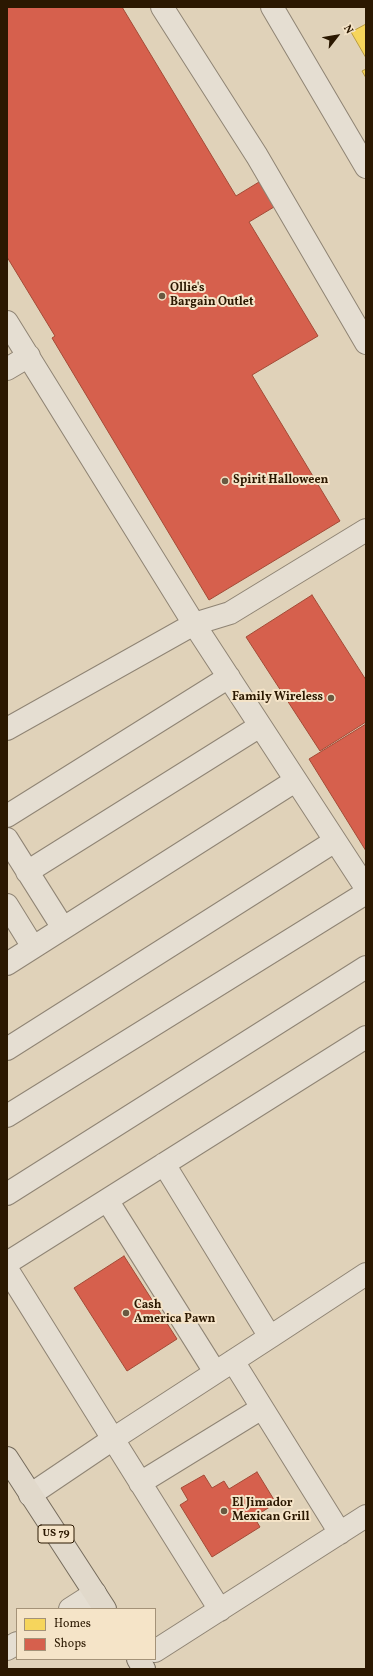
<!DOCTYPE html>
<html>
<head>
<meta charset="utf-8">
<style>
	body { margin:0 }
	#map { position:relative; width:373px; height:1676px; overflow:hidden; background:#e0d2b9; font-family:Vollkorn,serif }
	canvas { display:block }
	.frame { position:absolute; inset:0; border:8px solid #2b1801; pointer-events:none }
	.legend { position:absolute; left:16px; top:1608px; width:140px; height:52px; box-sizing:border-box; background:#f5e4c8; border:1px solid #a49278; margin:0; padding:5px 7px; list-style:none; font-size:12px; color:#2b1801 }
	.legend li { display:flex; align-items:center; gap:8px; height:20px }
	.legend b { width:20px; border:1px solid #a49278 }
	.north { position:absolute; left:317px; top:16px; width:40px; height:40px; -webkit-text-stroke:3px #f5e4c8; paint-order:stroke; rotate:59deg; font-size:11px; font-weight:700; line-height:16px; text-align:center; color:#2b1801 }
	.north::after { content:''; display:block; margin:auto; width:14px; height:18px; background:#2b1801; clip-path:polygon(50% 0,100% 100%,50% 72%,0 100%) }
</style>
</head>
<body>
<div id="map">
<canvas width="373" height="1676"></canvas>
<div class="frame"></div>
<ul class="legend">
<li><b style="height:11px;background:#f6d55c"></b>Homes</li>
<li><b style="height:11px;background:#d6604d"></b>Shops</li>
</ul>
<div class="north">N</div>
</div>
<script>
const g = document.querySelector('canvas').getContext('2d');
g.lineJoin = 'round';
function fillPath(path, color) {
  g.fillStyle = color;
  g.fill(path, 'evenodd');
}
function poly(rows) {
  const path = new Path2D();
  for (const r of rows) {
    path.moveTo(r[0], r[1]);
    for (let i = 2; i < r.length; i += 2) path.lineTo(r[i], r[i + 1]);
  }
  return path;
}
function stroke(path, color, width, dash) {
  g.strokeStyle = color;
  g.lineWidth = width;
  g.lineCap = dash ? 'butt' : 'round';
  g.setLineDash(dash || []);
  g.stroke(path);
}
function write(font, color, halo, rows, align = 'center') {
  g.font = font + ' Vollkorn,serif';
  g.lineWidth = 4;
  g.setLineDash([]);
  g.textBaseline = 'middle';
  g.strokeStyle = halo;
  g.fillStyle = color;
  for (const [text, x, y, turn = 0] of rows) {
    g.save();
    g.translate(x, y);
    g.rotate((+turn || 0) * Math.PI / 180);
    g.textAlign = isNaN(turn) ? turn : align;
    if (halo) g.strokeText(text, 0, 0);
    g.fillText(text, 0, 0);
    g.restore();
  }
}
const homes = poly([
	[366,24,366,58,351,32,366,24],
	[366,69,366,78,362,71,366,69]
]);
const shops = poly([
	[7,7,122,7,236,196,259,182,274,207,249,222,318,336,252,375,340,521,209,600,52,338,55,336,7,257,7,7],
	[312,595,366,680,366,722,320,751,246,637,312,595],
	[366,724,366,851,309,759,366,724],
	[124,1256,177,1339,127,1371,74,1288,124,1256],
	[257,1472,276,1503,254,1517,260,1527,212,1557,180,1505,188,1500,181,1488,204,1475,212,1488,224,1481,229,1489,257,1472]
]);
const minor = poly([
	[162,7,257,156,366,343],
	[272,7,366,167],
	[7,322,194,624,366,888],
	[7,369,29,356],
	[7,729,194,624,230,613,366,530],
	[7,816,229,677],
	[7,839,63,928],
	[27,872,260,726],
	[7,905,33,947],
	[7,964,295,781],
	[7,1049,335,841],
	[7,1116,366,893],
	[164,1164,270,1337,113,1439,220,1610],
	[7,1194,366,967],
	[107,1200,215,1372],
	[7,1263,366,1037],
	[7,1269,113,1439,30,1495],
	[270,1337,366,1274],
	[233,1361,340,1533],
	[140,1483,262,1408],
	[70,1609,95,1593],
	[7,1649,17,1643],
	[155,1651,366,1516]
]);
const major = poly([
	[7,1458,105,1609],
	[138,1659,144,1669]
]);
const markers = [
	[162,296,4,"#6a5941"],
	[225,481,4,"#6a5941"],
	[331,698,4,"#6a5941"],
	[126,1313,4,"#6a5941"],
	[224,1511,4,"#6a5941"]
];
const shields = [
	[56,1534,36]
];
const shieldNames = [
	["US 79",56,1534]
];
const poiNames = [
	["Ollie's",170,289],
	["Bargain Outlet",170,303],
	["Spirit Halloween",233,481],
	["Family Wireless",323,698,"right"],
	["Cash",134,1306],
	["America Pawn",134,1320],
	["El Jimador",232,1504],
	["Mexican Grill",232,1518]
];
fillPath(homes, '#f6d55c');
stroke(homes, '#b99c41', 1);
fillPath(shops, '#d6604d');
stroke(shops, '#a34a36', 1);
stroke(minor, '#8f8474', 24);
stroke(major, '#756b5c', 24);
stroke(minor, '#e5ded2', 22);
stroke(major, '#e1d9cb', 22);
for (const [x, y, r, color] of markers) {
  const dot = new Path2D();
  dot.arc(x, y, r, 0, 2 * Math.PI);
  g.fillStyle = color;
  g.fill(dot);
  stroke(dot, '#f5e4c8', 1.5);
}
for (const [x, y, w] of shields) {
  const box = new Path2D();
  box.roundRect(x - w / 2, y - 9, w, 18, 3);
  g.fillStyle = '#f5e4c8';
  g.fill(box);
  stroke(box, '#2b1801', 1);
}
write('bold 11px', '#2b1801', null, shieldNames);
write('bold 12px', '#2b1801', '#f5e4c8', poiNames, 'left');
</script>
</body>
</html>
